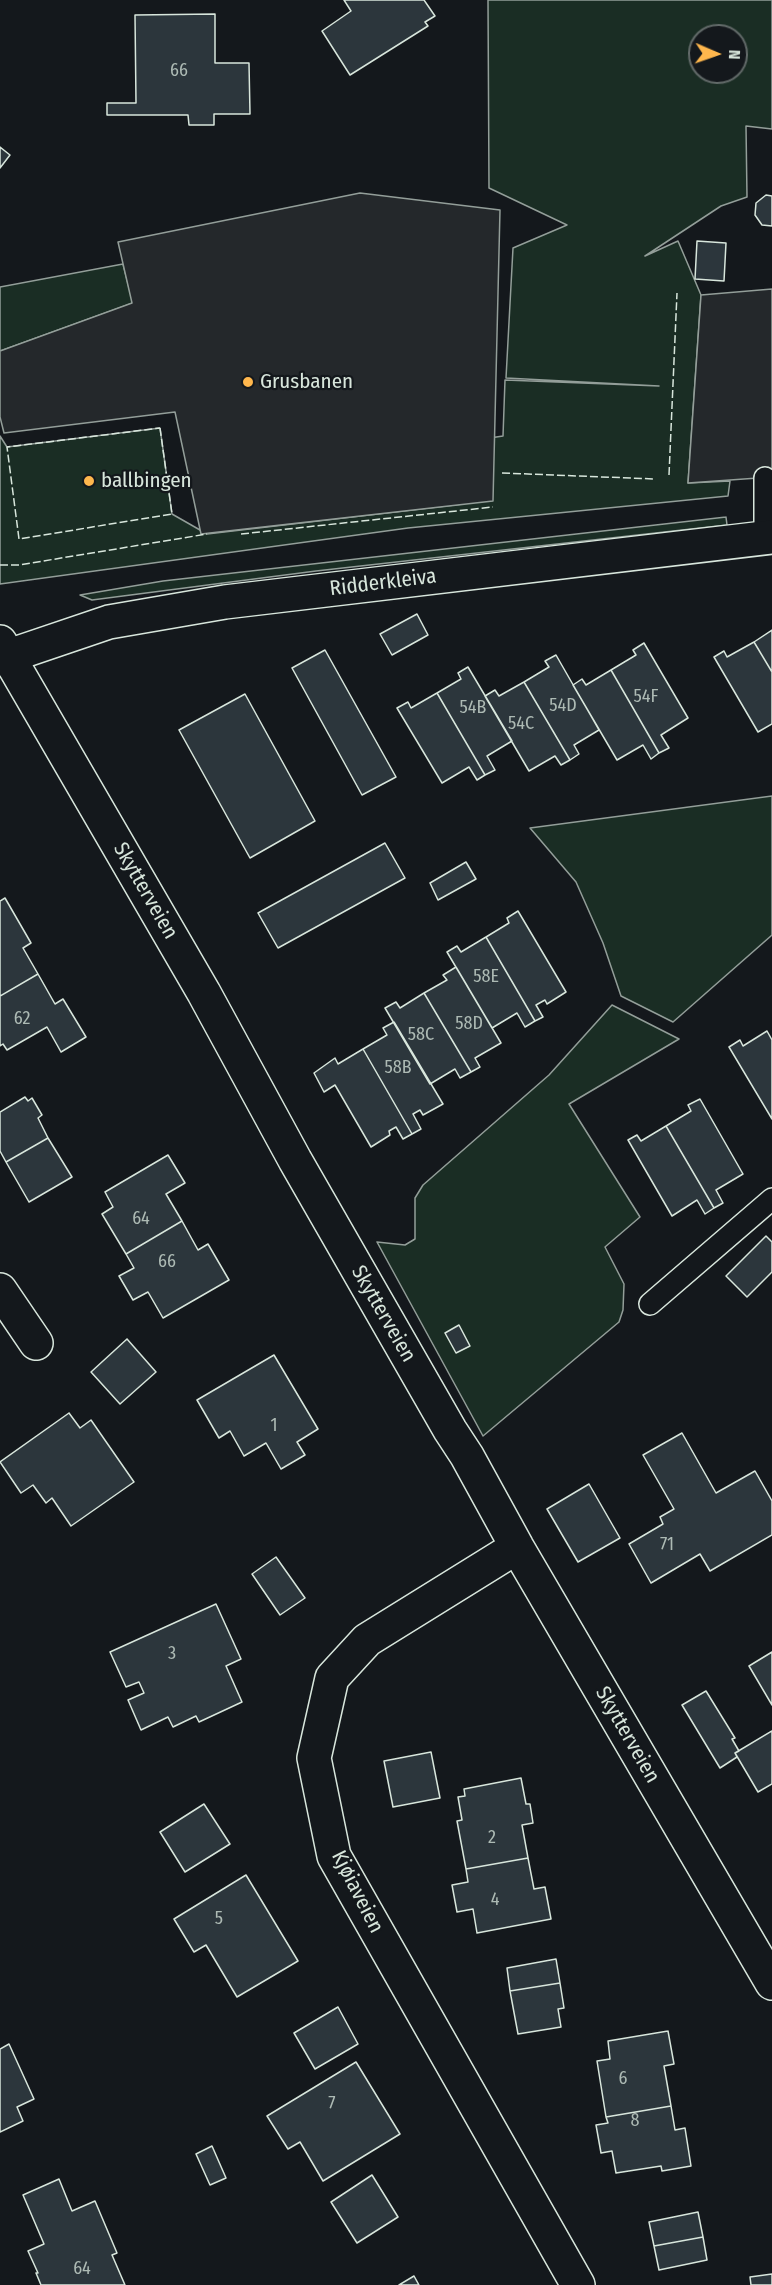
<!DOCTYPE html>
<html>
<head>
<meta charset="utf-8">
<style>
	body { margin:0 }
	#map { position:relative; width:772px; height:2285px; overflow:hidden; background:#14181c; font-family:"Fira Sans Condensed",sans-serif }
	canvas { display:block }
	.north { position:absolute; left:688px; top:24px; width:60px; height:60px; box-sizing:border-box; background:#14181c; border:2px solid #626a69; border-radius:50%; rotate:92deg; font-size:16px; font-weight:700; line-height:24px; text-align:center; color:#d8e6dc }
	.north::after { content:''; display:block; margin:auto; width:21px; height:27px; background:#ffb74d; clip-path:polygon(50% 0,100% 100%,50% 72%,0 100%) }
</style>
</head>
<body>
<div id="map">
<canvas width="772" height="2285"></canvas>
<div class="north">N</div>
</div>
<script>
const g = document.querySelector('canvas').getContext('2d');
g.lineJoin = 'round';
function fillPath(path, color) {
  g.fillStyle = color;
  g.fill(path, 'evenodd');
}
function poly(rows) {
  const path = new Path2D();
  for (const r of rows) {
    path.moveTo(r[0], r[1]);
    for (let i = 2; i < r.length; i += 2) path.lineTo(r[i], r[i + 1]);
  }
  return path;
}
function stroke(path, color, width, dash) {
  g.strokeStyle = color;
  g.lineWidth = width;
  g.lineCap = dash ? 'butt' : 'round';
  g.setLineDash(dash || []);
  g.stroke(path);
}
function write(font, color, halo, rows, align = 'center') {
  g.font = font + ' "Fira Sans Condensed",sans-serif';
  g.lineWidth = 4.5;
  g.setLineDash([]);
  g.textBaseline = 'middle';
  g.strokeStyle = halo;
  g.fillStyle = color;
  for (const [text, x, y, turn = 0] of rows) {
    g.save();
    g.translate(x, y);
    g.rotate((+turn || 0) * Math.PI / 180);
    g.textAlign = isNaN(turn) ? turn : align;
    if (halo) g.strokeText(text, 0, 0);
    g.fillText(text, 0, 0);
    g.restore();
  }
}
const green = poly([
	[488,0,772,0,772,129,746,126,747,197,721,206,645,256,678,241,701,295,688,483,730,481,728,496,408,528,0,584,0,436,7,447,160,428,172,514,207,534,463,504,483,439,503,436,505,380,659,386,506,378,513,248,567,225,489,188,488,0],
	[700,36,736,36,736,72,700,72,700,36],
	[123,264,133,303,0,351,0,287,123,264],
	[726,517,727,525,316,571,92,600,80,595,163,581,726,517],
	[772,796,772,935,673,1022,621,996,603,943,576,882,530,828,772,796],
	[612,1005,679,1039,569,1104,640,1217,605,1247,624,1284,623,1310,619,1322,483,1436,377,1242,405,1245,415,1239,415,1198,423,1185,549,1075,612,1005]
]);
const parking = poly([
	[360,193,500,210,493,501,201,534,175,412,4,433,0,417,0,351,132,303,118,242,360,193],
	[772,289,772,477,688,483,701,295,772,289]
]);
const building = poly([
	[344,0,424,0,435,16,425,22,428,26,350,75,322,31,351,11,344,0],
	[215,14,215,63,249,63,250,114,214,114,214,125,189,125,188,115,107,115,107,103,136,103,135,15,215,14],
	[0,147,10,155,0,168,0,147],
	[766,195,772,196,772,226,762,225,755,215,756,203,766,195],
	[697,241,726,243,724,281,695,279,697,241],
	[417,614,428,635,392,655,380,634,417,614],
	[772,630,772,672,754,642,772,630],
	[754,642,772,672,772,724,758,732,714,657,724,651,727,657,754,642],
	[644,643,688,718,661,735,669,748,659,753,611,670,636,655,633,650,644,643],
	[325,650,396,777,362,795,292,668,325,650],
	[556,655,599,730,574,745,579,754,570,760,524,682,549,667,545,661,556,655],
	[468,667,512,741,487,756,495,770,485,775,437,693,461,679,458,673,468,667],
	[611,670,659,753,651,759,643,745,617,760,573,685,582,679,586,685,611,670],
	[524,682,570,760,561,765,555,756,529,771,485,696,495,690,499,696,524,682],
	[437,693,485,775,477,780,469,767,442,783,397,708,408,702,411,708,437,693],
	[245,694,315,821,250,858,179,730,245,694],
	[385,843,405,878,278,948,258,913,385,843],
	[466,862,476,879,438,900,430,883,466,862],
	[5,898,31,943,23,948,38,974,0,996,0,901,5,898],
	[518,911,566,992,547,1004,545,1000,536,1005,543,1017,535,1021,486,937,509,923,507,918,518,911],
	[486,937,535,1021,525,1027,517,1013,492,1028,447,952,457,946,461,952,486,937],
	[456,967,501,1043,475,1058,480,1067,471,1072,424,993,447,980,443,975,456,967],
	[38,974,55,1004,63,999,86,1037,61,1052,47,1027,7,1050,3,1044,0,1046,0,996,38,974],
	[424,993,471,1072,460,1078,455,1069,430,1084,385,1008,396,1002,400,1008,424,993],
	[394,1022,443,1104,423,1115,420,1110,413,1114,421,1129,412,1134,363,1049,387,1035,383,1028,394,1022],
	[767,1031,772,1040,772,1119,729,1047,740,1040,743,1046,767,1031],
	[363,1049,412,1134,403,1139,396,1127,389,1131,390,1135,371,1147,335,1085,324,1092,314,1073,335,1058,338,1064,363,1049],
	[25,1097,28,1101,32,1098,42,1115,38,1118,48,1138,6,1162,0,1151,0,1112,25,1097],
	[700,1099,743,1174,716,1190,723,1203,714,1208,666,1126,691,1111,688,1105,700,1099],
	[666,1126,714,1208,705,1214,697,1200,672,1216,628,1140,637,1135,641,1141,666,1126],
	[48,1138,72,1177,29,1202,6,1162,48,1138],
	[168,1155,185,1183,166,1194,182,1221,126,1254,102,1214,113,1207,105,1192,168,1155],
	[182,1221,198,1250,208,1244,229,1280,163,1318,148,1292,133,1300,119,1276,134,1268,126,1254,182,1221],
	[766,1236,772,1242,772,1272,747,1297,726,1276,766,1236],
	[459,1325,470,1346,456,1353,445,1333,459,1325],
	[127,1339,156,1372,120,1404,91,1372,127,1339],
	[274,1355,318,1429,297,1442,305,1455,281,1469,266,1443,244,1456,230,1431,219,1438,197,1400,274,1355],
	[69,1413,80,1428,91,1420,134,1482,71,1526,52,1498,46,1503,33,1485,21,1493,0,1462,69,1413],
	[682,1433,716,1493,755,1471,772,1501,772,1535,710,1571,700,1554,651,1583,629,1544,663,1524,660,1517,674,1509,643,1455,682,1433],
	[589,1484,620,1538,578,1562,547,1509,589,1484],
	[276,1557,305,1598,280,1615,252,1574,276,1557],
	[216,1604,241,1659,226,1666,242,1702,199,1722,196,1716,173,1727,168,1717,141,1730,128,1700,144,1693,139,1682,126,1687,110,1652,216,1604],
	[772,1652,772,1705,749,1666,772,1652],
	[706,1691,735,1738,732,1739,739,1751,735,1753,737,1757,720,1768,682,1705,706,1691],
	[772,1731,772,1784,758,1792,735,1753,772,1731],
	[431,1752,440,1798,393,1807,384,1761,431,1752],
	[521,1778,526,1804,530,1804,533,1823,522,1825,528,1858,466,1869,457,1821,462,1820,458,1797,465,1796,464,1789,521,1778],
	[204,1804,230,1844,185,1872,160,1832,204,1804],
	[528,1858,534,1889,545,1887,551,1919,477,1933,473,1909,457,1912,452,1885,468,1882,466,1869,528,1858],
	[246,1875,298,1961,237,1997,206,1945,194,1952,174,1919,246,1875],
	[556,1959,560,1983,510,1991,507,1968,556,1959],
	[560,1983,564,2008,558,2009,561,2027,518,2034,510,1991,560,1983],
	[338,2007,358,2044,315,2069,294,2033,338,2007],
	[668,2031,674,2064,664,2066,671,2106,606,2117,597,2061,610,2059,608,2041,668,2031],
	[9,2044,34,2099,17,2107,23,2121,0,2132,0,2049,9,2044],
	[356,2062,400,2134,323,2181,300,2142,288,2149,267,2116,356,2062],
	[671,2106,675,2130,685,2128,691,2166,662,2171,661,2166,616,2173,612,2151,601,2153,596,2125,608,2123,606,2117,671,2106],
	[212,2146,226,2178,210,2185,196,2154,212,2146],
	[372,2175,398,2217,357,2243,331,2202,372,2175],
	[59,2179,72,2211,95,2201,117,2253,112,2255,125,2285,41,2285,36,2273,38,2273,28,2251,44,2244,23,2195,59,2179],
	[698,2212,703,2237,654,2246,649,2222,698,2212],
	[703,2237,707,2260,659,2270,654,2246,703,2237],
	[772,2274,772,2285,751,2285,750,2277,772,2274],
	[414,2276,419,2285,399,2285,414,2276]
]);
const service = poly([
	[765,478,765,538],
	[650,1304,772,1199]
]);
const minor = poly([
	[0,642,204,993,295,1160,450,1430,467,1456,517,1547,772,1983],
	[0,659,109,622,225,602,772,537],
	[0,1290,36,1343],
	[517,1547,367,1640,332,1678,314,1758,334,1856,578,2285]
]);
const fence = poly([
	[160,428,172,514,19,539,7,447,160,428],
	[502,473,655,479],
	[669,475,677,293],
	[241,534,493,507],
	[0,565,19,565,207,534]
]);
const markers = [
	[248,382,6,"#ffb74d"],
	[89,481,6,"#ffb74d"]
];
const numberNames = [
	["66",179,71],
	["54F",646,697],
	["54D",563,706],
	["54B",473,708],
	["54C",521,724],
	["58E",486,977],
	["62",22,1019],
	["58D",469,1024],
	["58C",421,1035],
	["58B",398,1068],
	["64",141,1219],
	["66",167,1262],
	["1",274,1426],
	["71",667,1545],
	["3",172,1654],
	["2",492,1838],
	["4",495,1900],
	["5",219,1919],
	["6",623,2079],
	["7",332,2104],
	["8",635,2121],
	["64",82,2269]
];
const poiNames = [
	["Grusbanen",260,382],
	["ballbingen",101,481]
];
const streetNames = [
	["Ridderkleiva",383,583,-7],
	["Skytterveien",145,891,60],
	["Skytterveien",383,1314,60],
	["Skytterveien",627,1735,60],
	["Kjøiaveien",357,1892,63]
];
fillPath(green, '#1a2d24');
stroke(green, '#939e99', 1.5);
fillPath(parking, '#24282b');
stroke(parking, '#939e99', 1.5);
fillPath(building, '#2c363c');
stroke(building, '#d8e6dc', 1.5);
stroke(service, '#d8e6dc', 24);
stroke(minor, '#d8e6dc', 36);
stroke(service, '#14181c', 21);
stroke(minor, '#14181c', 33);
stroke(fence, '#d8e6dc', 1.5, [8, 3]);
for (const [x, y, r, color] of markers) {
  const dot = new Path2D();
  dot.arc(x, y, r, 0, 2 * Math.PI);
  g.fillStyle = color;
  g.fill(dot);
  stroke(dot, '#14181c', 2);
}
write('18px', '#adbab4', null, numberNames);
write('21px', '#d8e6dc', '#14181c', poiNames, 'left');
write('21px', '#d8e6dc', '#14181c', streetNames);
</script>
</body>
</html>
